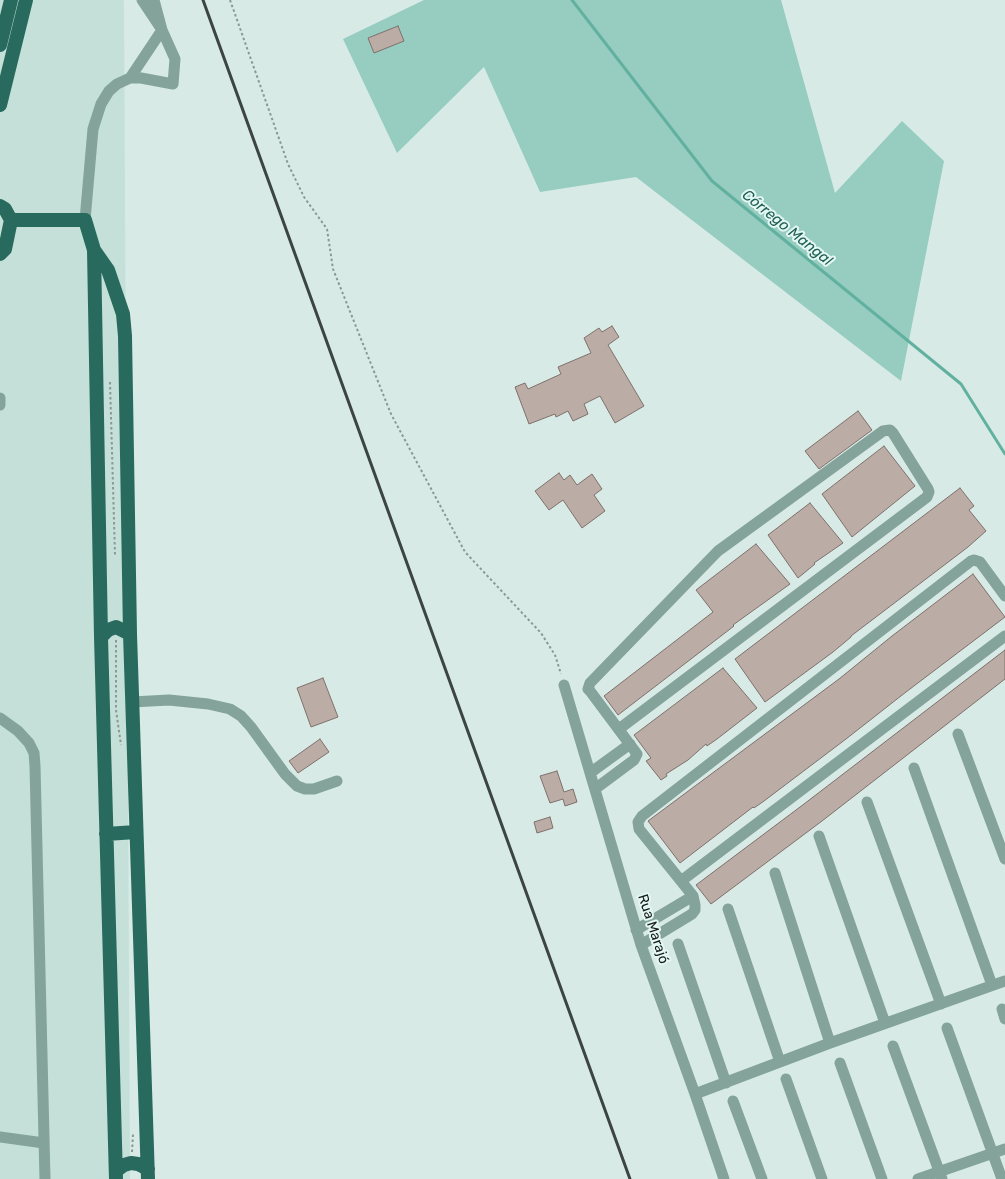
<!DOCTYPE html>
<html>
<head>
<meta charset="utf-8">
<style>
	body { margin:0 }
	canvas { display:block; background:#d7eae5 }
</style>
</head>
<body>
<canvas width="1005" height="1179"></canvas>
<script>
const g = document.querySelector('canvas').getContext('2d');
g.lineJoin = 'round';
function fillPath(path, color) {
  g.fillStyle = color;
  g.fill(path, 'evenodd');
}
function poly(rows) {
  const path = new Path2D();
  for (const r of rows) {
    path.moveTo(r[0], r[1]);
    for (let i = 2; i < r.length; i += 2) path.lineTo(r[i], r[i + 1]);
  }
  return path;
}
function stroke(path, color, width, dash) {
  g.strokeStyle = color;
  g.lineWidth = width;
  g.lineCap = dash ? 'butt' : 'round';
  g.setLineDash(dash || []);
  g.stroke(path);
}
function write(font, color, halo, rows, align = 'center') {
  g.font = font + ' Rubik,sans-serif';
  g.lineWidth = 4;
  g.setLineDash([]);
  g.textBaseline = 'middle';
  g.strokeStyle = halo;
  g.fillStyle = color;
  for (const [text, x, y, turn = 0] of rows) {
    g.save();
    g.translate(x, y);
    g.rotate((+turn || 0) * Math.PI / 180);
    g.textAlign = isNaN(turn) ? turn : align;
    if (halo) g.strokeText(text, 0, 0);
    g.fillText(text, 0, 0);
    g.restore();
  }
}
const built = poly([
	[0,0,124,0,130,1179,0,1179]
]);
const green = poly([
	[424,0,781,0,835,193,902,121,944,161,901,381,636,177,540,192,484,67,397,153,343,39]
]);
const stream = poly([
	[572,0,712,181,961,384,1005,454]
]);
const building = poly([
	[398,26,404,41,374,53,368,38,398,26],
	[612,326,619,337,608,345,644,406,615,423,600,396,584,404,588,414,573,421,568,411,556,417,555,414,529,424,515,387,525,383,528,389,561,374,558,367,591,353,584,338,599,328,602,332,612,326],
	[858,411,872,430,819,469,805,451,858,411],
	[884,446,915,486,852,537,822,494,884,446],
	[559,473,564,480,570,475,577,485,592,474,602,489,594,495,605,511,582,528,563,500,549,510,535,491,559,473],
	[960,488,974,506,969,510,986,531,968,547,851,636,851,637,833,652,765,702,735,659,960,488],
	[810,503,843,543,814,563,815,564,798,578,768,535,810,503],
	[756,544,790,584,733,625,734,626,618,715,604,696,713,612,696,590,756,544],
	[973,574,1005,617,906,692,846,739,764,801,754,808,753,807,680,863,648,821,839,679,892,636,973,574],
	[1005,650,1005,679,822,821,711,904,696,885,804,804,1005,650],
	[723,668,757,708,717,739,707,746,706,744,688,760,666,774,667,776,661,780,646,761,651,758,634,735,723,668],
	[323,678,338,717,311,727,297,688,323,678],
	[320,739,329,752,298,773,289,761,320,739],
	[557,771,564,792,573,789,577,802,565,806,563,799,550,803,540,776,557,771],
	[550,817,553,828,537,833,534,822,550,817]
]);
const path = poly([
	[230,0,288,164,304,197,327,229,333,269,391,414,465,552,541,633,555,655,561,674],
	[110,382,115,555],
	[116,640,116,710,121,745],
	[132,1152,133,1134]
]);
const minor = poly([
	[130,78,162,30,154,0],
	[85,220,93,129,101,104,109,91,117,84,130,78,141,78,173,84,175,59,162,30,142,0],
	[0,398,0,405],
	[564,685,641,945,695,1094,724,1179],
	[132,702,169,700,208,704,230,709,241,716,251,727,285,774,297,786,305,789,314,789,337,781],
	[0,718,18,731,29,743,34,753,35,766,45,1179],
	[958,734,1005,859],
	[914,768,992,985],
	[590,773,630,744],
	[595,789,634,760,637,754,590,691,588,689,590,683,718,551,883,431,890,430,893,433,928,489,929,492,927,497,619,729],
	[867,802,941,1004],
	[819,836,885,1023],
	[775,873,830,1043],
	[681,881,1005,636],
	[728,909,780,1062],
	[636,930,693,896],
	[678,944,726,1083],
	[641,945,692,914,695,910,695,905,693,896,681,881,639,829,638,822,642,816,971,561,974,560,980,562,1005,596],
	[1002,1009,1005,1019],
	[947,1028,1002,1179],
	[893,1046,942,1179],
	[840,1063,882,1179],
	[786,1079,822,1179],
	[695,1094,830,1043,1005,981],
	[733,1101,762,1179],
	[0,1137,44,1143],
	[918,1179,1005,1149]
]);
const major = poly([
	[0,45,11,0],
	[0,105,26,0],
	[0,206,5,209,11,220,5,249,0,254],
	[11,220,85,220,94,250,101,637,116,1179],
	[94,250,108,270,123,314,125,336,130,634,148,1179],
	[101,637,108,630,116,627,130,634],
	[106,834,136,832],
	[116,1171,124,1165,131,1163,138,1164,148,1169]
]);
const rail = poly([
	[203,0,630,1179]
]);
const streetNames = [
	["Rua Marajó",653,929,72]
];
const waterNames = [
	["Córrego Mangal",787,228,39]
];
fillPath(built, '#c4e0d9');
fillPath(green, '#96cdc0');
stroke(stream, '#62b1a0', 3);
fillPath(building, '#bcaca6');
stroke(building, '#7f706b', 1);
stroke(path, '#8b9895', 2, [2.5, 2.5]);
stroke(minor, '#83a39b', 11);
stroke(major, '#286b5e', 14);
stroke(rail, '#3c4543', 3);
write('14px', '#141a19', '#e4f7f2', streetNames);
write('italic 15px', '#206054', '#e4f7f2', waterNames);
</script>
</body>
</html>
